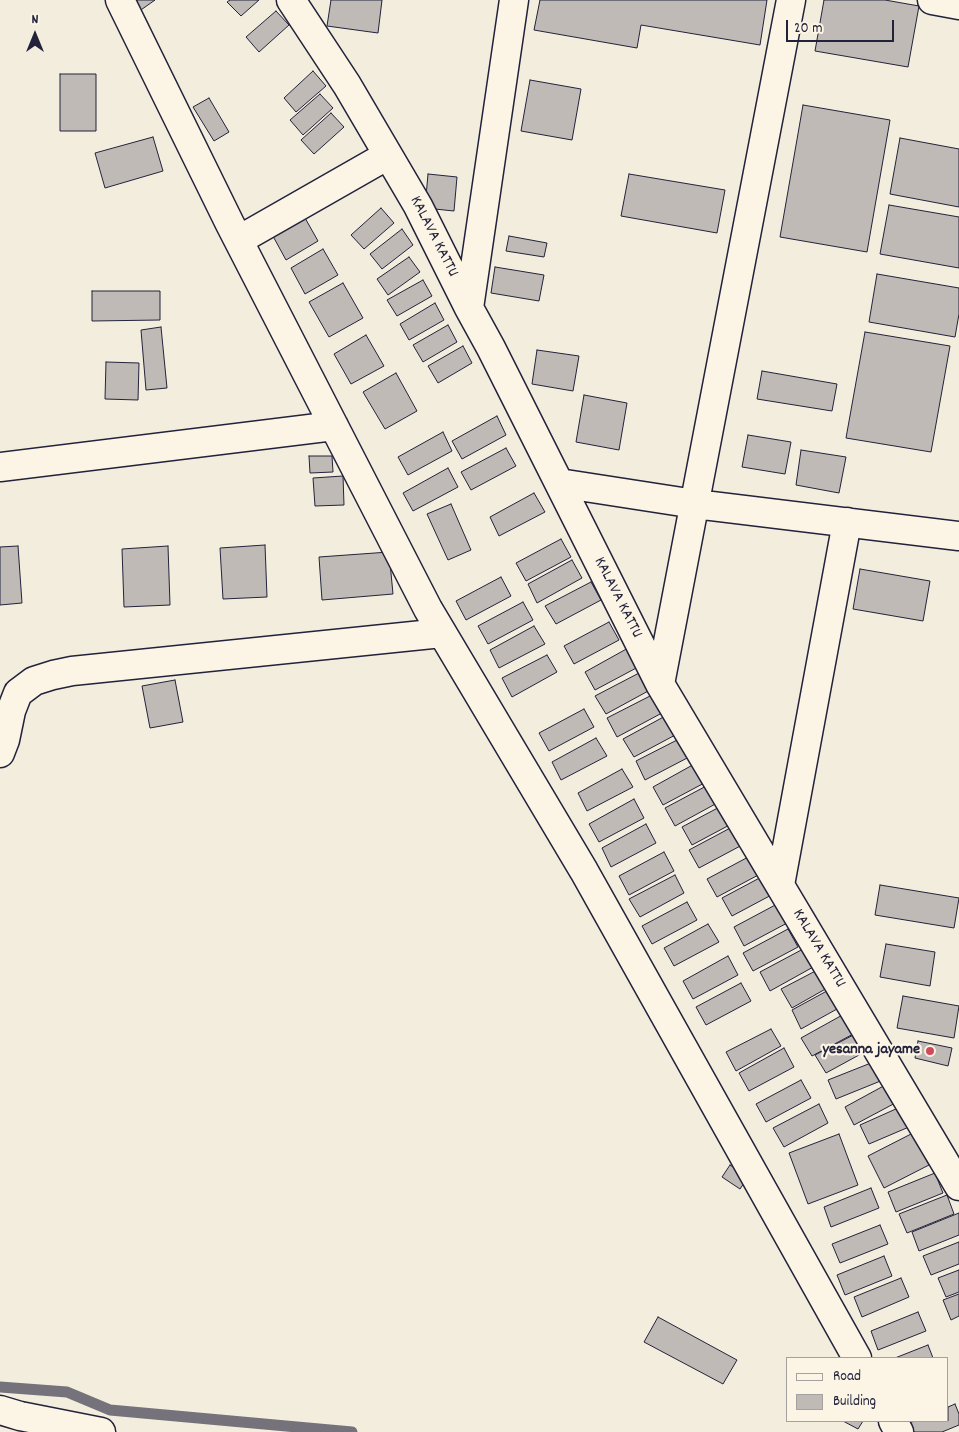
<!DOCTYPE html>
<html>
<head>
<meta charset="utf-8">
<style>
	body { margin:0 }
	#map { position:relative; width:959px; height:1432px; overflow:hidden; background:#f3edde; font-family:Dekko,sans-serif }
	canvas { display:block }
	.legend { position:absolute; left:786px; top:1357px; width:162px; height:65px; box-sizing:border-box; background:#fcf5e5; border:1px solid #a5a1a1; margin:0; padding:6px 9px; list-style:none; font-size:15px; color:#22223b }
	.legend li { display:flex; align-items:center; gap:10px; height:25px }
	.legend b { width:25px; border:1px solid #a5a1a1 }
	.north { position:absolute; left:10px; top:10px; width:50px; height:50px; -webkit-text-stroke:4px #fcf5e5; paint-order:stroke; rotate:0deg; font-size:14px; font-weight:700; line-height:20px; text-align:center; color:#22223b }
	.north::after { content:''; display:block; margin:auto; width:18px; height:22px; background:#22223b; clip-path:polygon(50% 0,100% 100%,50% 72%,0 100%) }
	.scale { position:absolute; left:786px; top:20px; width:108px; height:22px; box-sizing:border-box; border:2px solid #22223b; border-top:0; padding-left:6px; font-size:15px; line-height:18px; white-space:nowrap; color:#22223b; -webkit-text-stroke:4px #fcf5e5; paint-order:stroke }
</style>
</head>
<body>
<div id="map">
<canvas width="959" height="1432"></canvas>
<ul class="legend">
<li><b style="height:6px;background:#fcf5e5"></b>Road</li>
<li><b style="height:14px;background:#bfbab6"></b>Building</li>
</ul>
<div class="north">N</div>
<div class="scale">20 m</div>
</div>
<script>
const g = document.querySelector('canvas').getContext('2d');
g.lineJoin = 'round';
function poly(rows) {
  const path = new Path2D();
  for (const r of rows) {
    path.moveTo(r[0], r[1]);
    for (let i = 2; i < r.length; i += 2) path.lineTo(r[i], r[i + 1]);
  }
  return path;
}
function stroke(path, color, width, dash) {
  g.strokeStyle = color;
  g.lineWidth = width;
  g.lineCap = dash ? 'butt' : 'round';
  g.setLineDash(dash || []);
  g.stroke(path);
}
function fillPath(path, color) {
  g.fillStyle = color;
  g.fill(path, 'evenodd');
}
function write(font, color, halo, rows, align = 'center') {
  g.font = font + ' Dekko,sans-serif';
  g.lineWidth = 4.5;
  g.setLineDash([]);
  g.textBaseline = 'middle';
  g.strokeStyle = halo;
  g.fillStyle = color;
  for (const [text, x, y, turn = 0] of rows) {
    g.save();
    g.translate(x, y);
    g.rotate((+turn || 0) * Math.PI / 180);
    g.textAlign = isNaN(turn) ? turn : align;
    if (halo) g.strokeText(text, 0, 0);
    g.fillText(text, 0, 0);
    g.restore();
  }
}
const stream = poly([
	[0,1387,67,1392,110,1410,352,1432]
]);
const building = poly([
	[130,0,155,0,138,12,130,0],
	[230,0,259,0,241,16,227,2,230,0],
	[331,0,382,0,378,33,327,26,331,0],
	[540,0,767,0,760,45,641,25,637,48,534,30,540,0],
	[824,0,885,0,919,6,908,67,815,51,824,0],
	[276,11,289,25,259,52,246,37,276,11],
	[313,71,326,86,296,112,284,98,313,71],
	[60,74,96,74,96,131,60,131,60,74],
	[530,80,581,89,572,140,521,131,530,80],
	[320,94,333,108,303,135,290,120,320,94],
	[209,98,229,132,214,141,193,107,209,98],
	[803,105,890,120,867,252,780,237,803,105],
	[331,113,344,127,314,154,301,140,331,113],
	[153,137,163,171,105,188,95,153,153,137],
	[900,138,959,149,959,207,890,194,900,138],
	[428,174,457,177,454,211,425,208,428,174],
	[629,174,725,190,717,233,621,216,629,174],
	[889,205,959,217,959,268,880,254,889,205],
	[381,208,394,223,364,249,351,235,381,208],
	[300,209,318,241,286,260,268,227,300,209],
	[402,229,413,245,382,269,370,254,402,229],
	[509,236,547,243,544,257,506,251,509,236],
	[323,249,338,275,305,294,291,268,323,249],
	[409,257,420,272,388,295,377,279,409,257],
	[495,267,544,275,539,301,491,293,495,267],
	[877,274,959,288,959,314,955,337,869,322,877,274],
	[423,280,432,296,397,316,387,300,423,280],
	[343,283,363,318,329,337,309,302,343,283],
	[92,291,160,291,160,320,92,321,92,291],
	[435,303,444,320,409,340,400,324,435,303],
	[448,325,457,342,423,362,413,345,448,325],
	[161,327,167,388,146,390,141,330,161,327],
	[865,332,950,346,931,452,846,438,865,332],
	[366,335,384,366,351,384,334,354,366,335],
	[463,346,472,363,438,383,428,366,463,346],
	[537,350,579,356,573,391,532,384,537,350],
	[106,362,139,363,138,400,105,399,106,362],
	[762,371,837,384,832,411,757,399,762,371],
	[396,373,417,411,385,429,363,392,396,373],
	[584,395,627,403,619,450,576,442,584,395],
	[497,416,506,435,462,459,452,441,497,416],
	[443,432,452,451,408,475,398,457,443,432],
	[748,435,791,442,785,474,742,467,748,435],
	[506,448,516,466,471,490,461,472,506,448],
	[801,450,846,457,839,493,796,485,801,450],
	[309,456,332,456,333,472,310,473,309,456],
	[448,468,458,487,413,511,403,493,448,468],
	[343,476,344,505,315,506,313,478,343,476],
	[534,493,545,512,499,536,490,517,534,493],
	[451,504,471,550,448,560,427,514,451,504],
	[561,539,571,557,526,581,516,563,561,539],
	[265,545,267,597,223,599,220,548,265,545],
	[18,546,22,603,0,605,0,547,18,546],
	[168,546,170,605,124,607,122,549,168,546],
	[389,552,393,594,322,600,319,557,389,552],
	[572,560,582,578,537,603,528,584,572,560],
	[860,569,930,581,923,621,853,609,860,569],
	[501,577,511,596,466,620,456,601,501,577],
	[591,582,601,600,556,624,545,606,591,582],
	[523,602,533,620,488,644,478,626,523,602],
	[609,622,619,640,574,664,564,646,609,622],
	[534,626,545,644,499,668,490,650,534,626],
	[630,647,640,666,595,690,585,672,630,647],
	[547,655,557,672,512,697,502,678,547,655],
	[641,672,650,690,606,714,595,696,641,672],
	[175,680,183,722,150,728,142,686,175,680],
	[652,695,662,713,617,737,607,718,652,695],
	[584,709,594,727,549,751,539,733,584,709],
	[669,714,679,733,634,757,623,739,669,714],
	[596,738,607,756,561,780,552,762,596,738],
	[681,738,691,756,645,780,636,761,681,738],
	[698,762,708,781,663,805,653,787,698,762],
	[622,769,633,787,587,811,578,793,622,769],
	[710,784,719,802,675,826,665,808,710,784],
	[634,799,644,818,599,842,589,824,634,799],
	[727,803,737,821,692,845,682,827,727,803],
	[646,824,656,843,611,867,602,848,646,824],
	[734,826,744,844,699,868,689,850,734,826],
	[664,852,674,871,629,895,619,876,664,852],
	[752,855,762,873,717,897,707,879,752,855],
	[767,874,777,892,732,916,722,898,767,874],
	[675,875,684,893,640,917,629,899,675,875],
	[880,885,959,898,954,928,875,915,880,885],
	[687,902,697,920,652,944,642,926,687,902],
	[779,903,789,922,744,946,734,927,779,903],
	[708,924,719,942,674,966,664,948,708,924],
	[788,929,798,947,753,971,743,953,788,929],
	[886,944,935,952,930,986,880,977,886,944],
	[805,948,815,966,770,991,760,972,805,948],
	[728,956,738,975,693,999,683,981,728,956],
	[827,965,836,983,792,1008,781,989,827,965],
	[741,983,751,1001,706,1025,696,1007,741,983],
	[836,986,846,1004,801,1029,792,1010,836,986],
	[903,996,959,1006,954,1038,897,1028,903,996],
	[846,1013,857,1032,812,1056,801,1038,846,1013],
	[771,1029,781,1046,736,1071,726,1052,771,1029],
	[861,1031,870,1049,826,1073,815,1055,861,1031],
	[918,1041,952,1048,948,1066,915,1058,918,1041],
	[784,1048,794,1067,749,1091,739,1073,784,1048],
	[876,1061,883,1080,836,1099,828,1080,876,1061],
	[801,1080,811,1098,766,1122,756,1104,801,1080],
	[889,1083,899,1101,854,1125,845,1107,889,1083],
	[819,1104,828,1123,784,1147,773,1128,819,1104],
	[907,1104,916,1124,869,1144,860,1125,907,1104],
	[913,1133,929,1165,884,1188,868,1156,913,1133],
	[839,1134,858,1185,808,1204,789,1153,839,1134],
	[730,1165,748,1177,740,1189,722,1177,730,1165],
	[935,1173,943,1193,896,1212,888,1192,935,1173],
	[871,1188,879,1208,831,1227,824,1207,871,1188],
	[947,1195,954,1214,907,1233,899,1214,947,1195],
	[959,1213,959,1235,919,1251,912,1232,959,1213],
	[880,1225,888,1244,840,1263,832,1244,880,1225],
	[959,1242,959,1264,931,1275,923,1256,959,1242],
	[884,1256,892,1276,845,1295,837,1275,884,1256],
	[959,1270,959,1292,946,1297,938,1278,959,1270],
	[901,1278,909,1297,862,1317,854,1297,901,1278],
	[959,1294,959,1316,951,1320,943,1300,959,1294],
	[918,1312,926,1331,878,1350,871,1331,918,1312],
	[658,1317,737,1360,723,1384,644,1342,658,1317],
	[928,1345,933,1358,895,1358,928,1345],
	[955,1404,959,1414,959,1425,942,1432,911,1432,908,1423,915,1421,948,1421,948,1407,955,1404],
	[843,1421,863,1421,858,1429,843,1421]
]);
const minor = poly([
	[120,0,230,224,428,609,584,871,857,1358],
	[291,0,347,85,418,206,469,308,491,348,660,684,959,1186],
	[932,0,959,5],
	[239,240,388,155],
	[469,308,514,0],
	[0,467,334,426],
	[559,483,695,504,959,536],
	[660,684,791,0],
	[0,753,5,740,11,711,18,693,34,681,53,675,72,671,442,633],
	[780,885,847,522],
	[0,1410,20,1416,101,1432],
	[893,1421,899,1432]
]);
const markers = [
	[930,1051,5,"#d1495b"]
];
const streetNames = [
	["KALAVA KATTU",433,237,63],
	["KALAVA KATTU",617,598,63],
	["KALAVA KATTU",818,949,59]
];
const poiNames = [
	["yesanna jayame",920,1051]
];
stroke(stream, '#75727b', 11);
fillPath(building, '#bfbab6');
stroke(building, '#22223b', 1);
stroke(minor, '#22223b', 31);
stroke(minor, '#fcf5e5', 28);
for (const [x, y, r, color] of markers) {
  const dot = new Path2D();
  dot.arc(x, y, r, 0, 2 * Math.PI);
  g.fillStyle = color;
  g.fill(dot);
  stroke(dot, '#fcf5e5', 2);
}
write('16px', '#22223b', '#fcf5e5', streetNames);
write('bold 16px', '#22223b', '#fcf5e5', poiNames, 'right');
</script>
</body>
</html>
